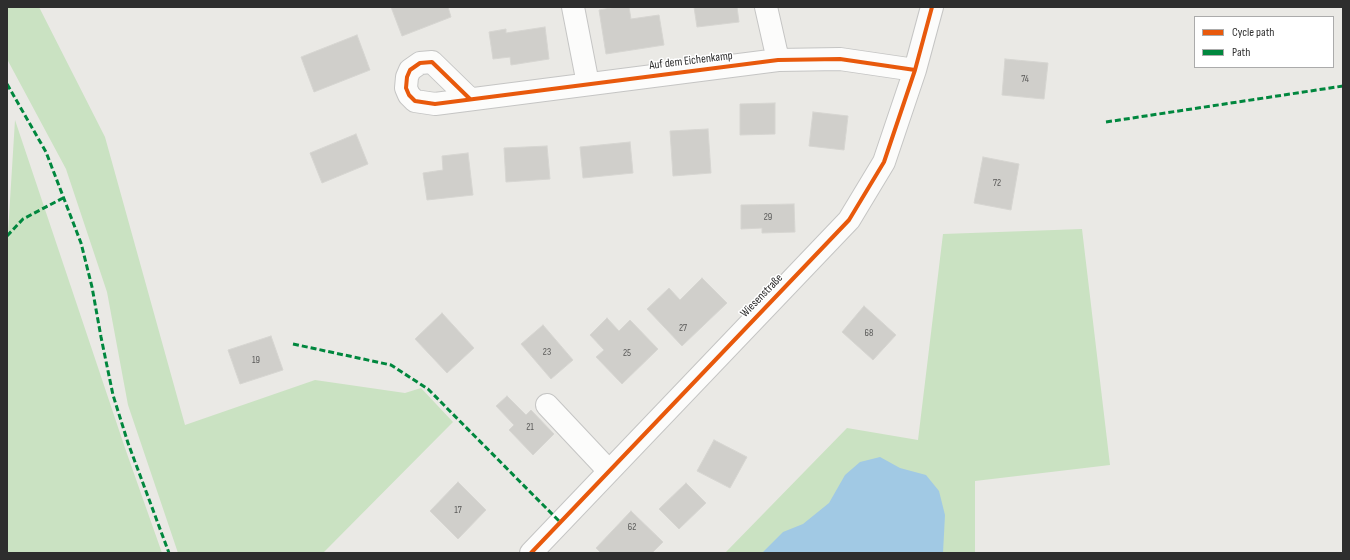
<!DOCTYPE html>
<html>
<head>
<meta charset="utf-8">
<style>
	body { margin:0 }
	#map { position:relative; width:1350px; height:560px; overflow:hidden; background:#eae9e5; font-family:"Sofia Sans Condensed",sans-serif }
	canvas { display:block }
	.frame { position:absolute; inset:0; border:8px solid #2e2e2e; pointer-events:none }
	.legend { position:absolute; left:1194px; top:16px; width:140px; height:52px; box-sizing:border-box; background:#fff; border:1px solid #ababab; margin:0; padding:5px 7px; list-style:none; font-size:12px; color:#2e2e2e }
	.legend li { display:flex; align-items:center; gap:8px; height:20px }
	.legend b { width:20px; border:1px solid #ababab }
</style>
</head>
<body>
<div id="map">
<canvas width="1350" height="560"></canvas>
<div class="frame"></div>
<ul class="legend">
<li><b style="height:5px;background:#e8590c"></b>Cycle path</li>
<li><b style="height:5px;background:#00873e"></b>Path</li>
</ul>
</div>
<script>
const g = document.querySelector('canvas').getContext('2d');
g.lineJoin = 'round';
function fillPath(path, color) {
  g.fillStyle = color;
  g.fill(path, 'evenodd');
}
function poly(rows) {
  const path = new Path2D();
  for (const r of rows) {
    path.moveTo(r[0], r[1]);
    for (let i = 2; i < r.length; i += 2) path.lineTo(r[i], r[i + 1]);
  }
  return path;
}
function stroke(path, color, width, dash) {
  g.strokeStyle = color;
  g.lineWidth = width;
  g.lineCap = dash ? 'butt' : 'round';
  g.setLineDash(dash || []);
  g.stroke(path);
}
function write(font, color, halo, rows, align = 'center') {
  g.font = font + ' "Sofia Sans Condensed",sans-serif';
  g.lineWidth = 3;
  g.setLineDash([]);
  g.textBaseline = 'middle';
  g.strokeStyle = halo;
  g.fillStyle = color;
  for (const [text, x, y, turn = 0] of rows) {
    g.save();
    g.translate(x, y);
    g.rotate((+turn || 0) * Math.PI / 180);
    g.textAlign = isNaN(turn) ? turn : align;
    if (halo) g.strokeText(text, 0, 0);
    g.fillText(text, 0, 0);
    g.restore();
  }
}
const green = poly([
	[7,7,39,7,105,137,185,425,315,380,405,393,421,388,453,422,323,553,178,553,128,405,107,292,66,169,7,59],
	[15,120,125,448,162,553,7,553,7,249],
	[1082,229,1110,465,975,481,975,553,725,553,847,428,918,440,943,234]
]);
const water = poly([
	[880,457,900,468,926,475,939,491,945,515,943,553,762,553,783,532,803,524,829,503,845,475,860,462]
]);
const building = poly([
	[391,7,448,7,451,17,402,36,391,7],
	[617,7,629,7,631,19,659,15,664,45,606,54,599,10,617,7],
	[694,7,737,7,739,22,697,27,694,7],
	[545,27,549,59,511,65,510,57,493,59,489,32,506,29,506,33,545,27],
	[357,35,370,70,314,92,301,57,357,35],
	[1005,59,1048,63,1044,99,1002,95,1005,59],
	[775,103,775,134,740,135,740,104,775,103],
	[813,112,848,116,844,150,809,146,813,112],
	[708,129,711,173,673,176,670,131,708,129],
	[356,134,368,164,322,183,310,153,356,134],
	[630,142,633,173,583,178,580,147,630,142],
	[547,146,550,179,506,182,504,148,547,146],
	[468,153,473,195,427,200,423,173,443,170,442,156,468,153],
	[983,157,1019,164,1011,210,974,203,983,157],
	[794,204,795,232,762,233,762,228,741,229,741,205,794,204],
	[702,278,727,303,682,346,647,309,669,288,680,300,702,278],
	[864,306,896,335,873,360,842,332,864,306],
	[442,313,474,348,447,373,415,339,442,313],
	[607,318,619,331,630,320,658,349,622,384,596,357,604,350,590,335,607,318],
	[543,325,573,360,551,379,521,344,543,325],
	[271,336,283,370,240,384,228,350,271,336],
	[507,396,526,415,531,410,554,434,533,455,509,430,514,425,496,406,507,396],
	[714,440,747,457,730,488,697,471,714,440],
	[458,482,486,510,458,539,430,511,458,482],
	[686,483,706,503,679,529,659,509,686,483],
	[631,511,663,542,652,553,601,553,596,548,631,511]
]);
const minor = poly([
	[573,7,588,84],
	[766,7,778,60],
	[470,99,432,62,420,63,410,70,407,77,406,88,409,95,415,101,435,104,778,60,840,59,915,70],
	[547,405,609,471],
	[531,553,849,220,884,162,915,70,932,7]
]);
const quiet = poly([
	[7,84,46,152,81,243,92,287,101,337,113,395,128,443,169,553],
	[1106,122,1343,86],
	[7,236,23,219,63,198],
	[293,344,391,365,428,389,560,522]
]);
const cycleway = poly([
	[470,99,432,62,420,63,410,70,407,77,406,88,409,95,415,101,435,104,778,60,840,59,915,70],
	[531,553,849,220,884,162,915,70,932,7]
]);
const numberNames = [
	["74",1025,79],
	["72",997,183],
	["29",768,217],
	["27",683,328],
	["68",869,333],
	["23",547,352],
	["25",627,353],
	["19",256,360],
	["21",530,427],
	["17",458,510],
	["62",632,527]
];
const streetNames = [
	["Auf dem Eichenkamp",691,61,-7],
	["Wiesenstraße",762,296,-46]
];
fillPath(green, '#cae2c2');
fillPath(water, '#a1c9e4');
fillPath(building, '#d0cfcb');
stroke(building, '#d6d5d1', 1);
stroke(minor, '#c5c5c4', 24);
stroke(minor, '#fcfcfb', 22);
stroke(quiet, '#00873e', 3, [6, 3]);
stroke(cycleway, '#e8590c', 4);
write('10px', '#585857', null, numberNames);
write('12px', '#2e2e2e', '#fff', streetNames);
</script>
</body>
</html>
